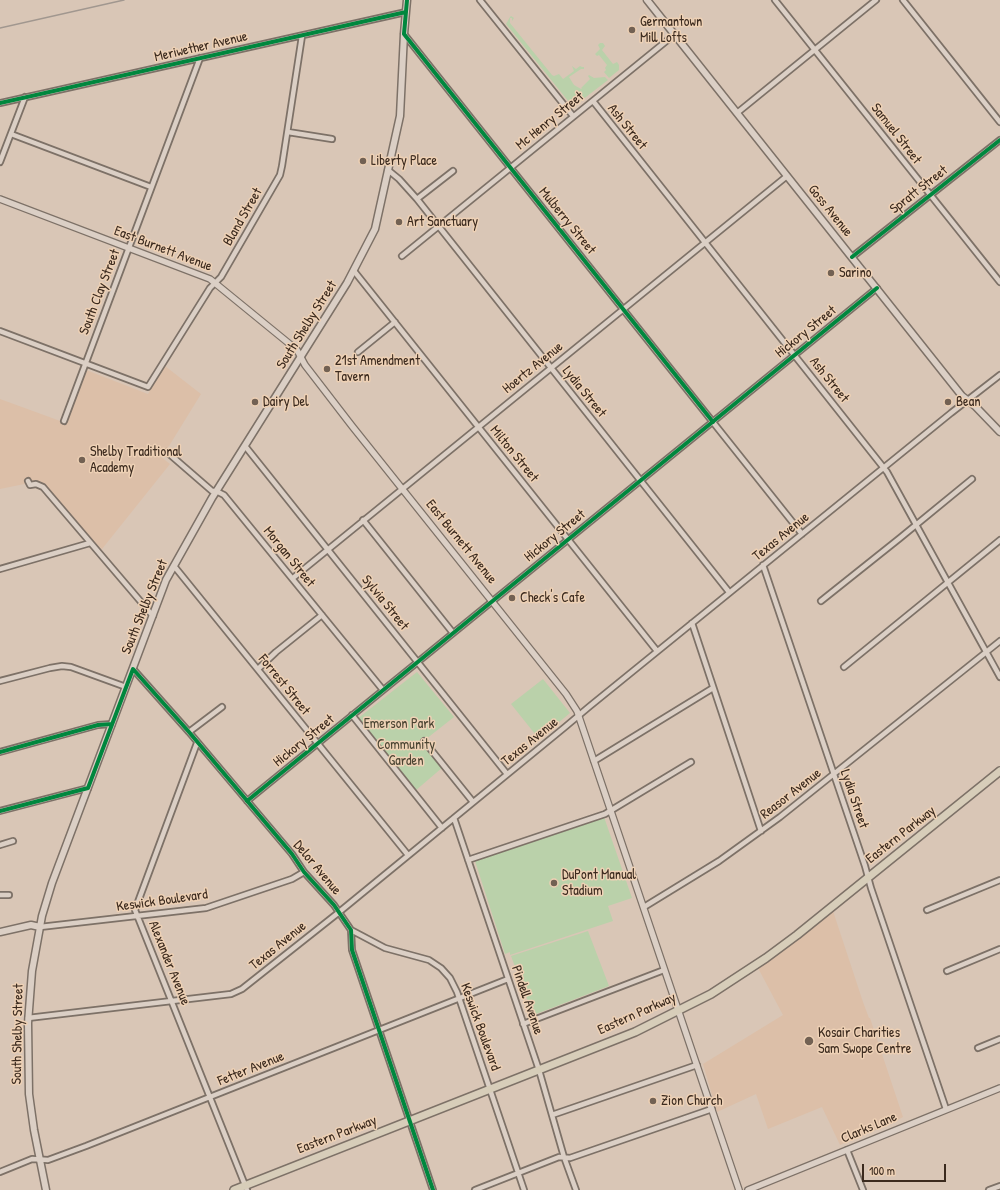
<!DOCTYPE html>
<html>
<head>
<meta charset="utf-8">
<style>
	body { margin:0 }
	#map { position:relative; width:1000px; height:1190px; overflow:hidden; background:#d9c6b6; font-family:"Patrick Hand",sans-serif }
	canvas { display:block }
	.scale { position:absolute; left:862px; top:1164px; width:84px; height:18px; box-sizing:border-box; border:2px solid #3b2a1e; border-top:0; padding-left:5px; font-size:12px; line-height:14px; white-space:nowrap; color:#3b2a1e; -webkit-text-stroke:3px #eed1b5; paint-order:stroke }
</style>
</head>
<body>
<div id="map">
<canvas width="1000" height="1190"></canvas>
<div class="scale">100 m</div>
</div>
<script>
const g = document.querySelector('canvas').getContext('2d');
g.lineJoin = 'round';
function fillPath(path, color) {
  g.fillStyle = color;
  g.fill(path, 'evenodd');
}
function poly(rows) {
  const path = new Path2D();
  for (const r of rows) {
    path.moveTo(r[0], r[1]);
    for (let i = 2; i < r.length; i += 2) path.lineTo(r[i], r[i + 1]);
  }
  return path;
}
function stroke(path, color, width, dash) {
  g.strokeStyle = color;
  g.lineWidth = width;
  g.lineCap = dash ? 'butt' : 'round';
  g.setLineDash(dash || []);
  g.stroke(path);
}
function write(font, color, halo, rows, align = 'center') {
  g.font = font + ' "Patrick Hand",sans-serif';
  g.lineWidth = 3;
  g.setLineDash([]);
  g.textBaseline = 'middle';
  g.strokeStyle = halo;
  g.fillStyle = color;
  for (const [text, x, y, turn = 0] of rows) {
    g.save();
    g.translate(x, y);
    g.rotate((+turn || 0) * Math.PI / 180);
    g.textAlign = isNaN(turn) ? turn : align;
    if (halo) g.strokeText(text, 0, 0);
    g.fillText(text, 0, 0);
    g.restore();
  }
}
const built = poly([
	[165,366,201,394,169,446,160,456,170,464,102,549,90,539,42,483,34,482,0,489,0,399,63,422,67,420,86,370,148,394],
	[833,911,863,1002,869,1018,870,1018,903,1117,892,1123,840,1145,822,1107,768,1129,756,1094,717,1112,703,1064,783,1015,758,968]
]);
const green = poly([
	[510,17,511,16,514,18,512,21,512,18,510,18,510,23,552,75,554,76,559,74,563,79,574,71,572,66,576,69,580,66,582,67,584,67,584,69,581,69,569,77,574,85,581,89,582,88,581,88,590,79,588,76,589,75,594,78,605,77,608,80,573,107,506,24],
	[600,43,603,43,605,46,602,50,613,64,617,62,619,65,619,70,609,78,604,72,606,70,605,68,607,65,599,55,597,56,595,54,600,49,598,45],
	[417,672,454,717,421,743,443,767,415,791,357,719],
	[543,679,570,713,539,739,511,704],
	[604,817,632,898,608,906,613,921,510,955,510,952,505,954,475,861],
	[588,931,609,986,536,1014,532,1012,511,956]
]);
const minor = poly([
	[480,0,573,116],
	[775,0,1000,282],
	[903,0,1000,122],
	[404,34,802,534],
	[593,101,887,472,1000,677],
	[0,103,406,12],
	[737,113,876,0],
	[288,132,332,139],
	[11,134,151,187],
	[0,162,25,97],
	[388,170,399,179,417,199,729,592],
	[417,199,453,171],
	[402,256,675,34],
	[852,257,1000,140],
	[354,271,657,651],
	[0,331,148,387,210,288,221,277,280,175,282,166,302,36],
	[358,352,395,322],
	[64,421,200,58],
	[245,446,507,774],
	[167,452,212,491,216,491,224,495,383,690],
	[28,481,30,485,36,484,43,487,153,616],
	[363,520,453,633],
	[763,565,865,866,871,888,946,1109],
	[174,566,408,855],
	[0,569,90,543],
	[293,578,787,176],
	[821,601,900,538,972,479],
	[692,623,761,831],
	[844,667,1000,540],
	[133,669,189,732,292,854,304,872,334,905,351,930,352,950,433,1190],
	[258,669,276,652,322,615],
	[0,681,50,668,62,666,71,667,126,687],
	[352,715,442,828],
	[189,732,222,707],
	[424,741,473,802],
	[197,743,135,910,247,1190],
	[0,752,98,725,112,724],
	[594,761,713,688],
	[247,801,877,288],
	[0,811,88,788],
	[454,818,539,1070,564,1157,576,1190],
	[0,845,13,841],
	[468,860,605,814,691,762],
	[0,895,9,895],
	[644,907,719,861,780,817,1000,641],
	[927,910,1000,880],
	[40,927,206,908,292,879,304,872],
	[351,930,385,948,429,960,441,968,450,978,457,992,524,1190],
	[947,971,1000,949],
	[28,1018,231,994,242,989,338,913,565,727,590,706,951,413,1000,375],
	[523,1024,664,970],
	[978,1048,1000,1039],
	[552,1115,697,1065],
	[847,1150,863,1190],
	[0,1172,32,1159,48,1160,86,1146,508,979],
	[475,1190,559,1157,570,1158,712,1109],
	[989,1190,1000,1186]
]);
const tertiary = poly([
	[0,199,210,279,297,350,305,365,352,426,566,694,577,711,739,1190],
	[748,1190,1000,1088]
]);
const secondary = poly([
	[647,0,962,396,975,406,1000,432],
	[0,932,31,925,40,927],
	[46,1190,34,1130,29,1094,28,1023,32,971,42,916,52,883,166,580,212,498,347,283,375,229,400,116,404,34,407,0]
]);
const primary = poly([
	[234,1190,635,1032,711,994,766,958,797,935,1000,771]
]);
const rail = poly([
	[0,28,124,0]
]);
const cycleway = poly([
	[407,0,404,34,713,422],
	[0,103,406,12],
	[852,257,1000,140],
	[0,752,98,725,112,724],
	[247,801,877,288],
	[0,811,88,788,133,669,189,732,292,854,304,872,334,905,351,930,352,950,433,1190]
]);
const markers = [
	[632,30,4,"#726153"],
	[363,161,4,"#726153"],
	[399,222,4,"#726153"],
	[831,273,4,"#726153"],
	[327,369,4,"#726153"],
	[255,402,4,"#726153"],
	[948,402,4,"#726153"],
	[82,460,4,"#726153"],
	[512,598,4,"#726153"],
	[554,883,4,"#726153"],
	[809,1041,5,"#726153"],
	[653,1101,4,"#726153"]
];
const poiNames = [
	["Germantown",640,22],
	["Mill Lofts",640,38],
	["Liberty Place",371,161],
	["Art Sanctuary",407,222],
	["Sarino",839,273],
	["21st Amendment",335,361],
	["Tavern",335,377],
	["Dairy Del",263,402],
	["Bean",956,402],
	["Shelby Traditional",90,452],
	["Academy",90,468],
	["Check's Cafe",520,598],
	["DuPont Manual",562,875],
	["Stadium",562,891],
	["Kosair Charities",818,1033],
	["Sam Swope Centre",818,1049],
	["Zion Church",661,1101]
];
const streetNames = [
	["Meriwether Avenue",201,47,-13],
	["Mc Henry Street",550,121,-39],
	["Ash Street",627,127,51],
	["Samuel Street",896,134,52],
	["Spratt Street",919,190,-38],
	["Goss Avenue",830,211,51],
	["Bland Street",243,217,-60],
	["Mulberry Street",567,221,51],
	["East Burnett Avenue",163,249,21],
	["South Clay Street",100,292,-69],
	["South Shelby Street",307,325,-58],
	["Hickory Street",806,332,-39],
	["Hoertz Avenue",533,368,-39],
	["Ash Street",829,380,51],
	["Lydia Street",584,392,51],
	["Milton Street",514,454,51],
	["Hickory Street",555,536,-39],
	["Texas Avenue",781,537,-39],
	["East Burnett Avenue",461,542,51],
	["Morgan Street",289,557,51],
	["Sylvia Street",385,603,51],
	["South Shelby Street",145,607,-68],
	["Forrest Street",284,685,51],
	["Hickory Street",304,741,-39],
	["Texas Avenue",530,742,-39],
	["Reasor Avenue",791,794,-38],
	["Lydia Street",854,799,71],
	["Eastern Parkway",901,835,-38],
	["Delor Avenue",317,868,50],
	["Keswick Boulevard",162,901,-8],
	["Texas Avenue",278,946,-39],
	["Alexander Avenue",169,963,68],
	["Pindell Avenue",527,1000,71],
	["Eastern Parkway",637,1014,-24],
	["Keswick Boulevard",480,1027,70],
	["South Shelby Street",18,1034,-89],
	["Fetter Avenue",251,1069,-22],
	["Clarks Lane",869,1128,-23],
	["Eastern Parkway",337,1135,-21]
];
const parkNames = [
	["Emerson Park",399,724],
	["Community",406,745],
	["Garden",406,761]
];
fillPath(built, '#dcbfa8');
fillPath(green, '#bad1aa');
stroke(minor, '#7d7167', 8);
stroke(tertiary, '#7d7167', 8);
stroke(secondary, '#7d7167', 9);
stroke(primary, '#7d7167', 10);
stroke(minor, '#dbcfc5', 4.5);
stroke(tertiary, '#dbcfc5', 5.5);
stroke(secondary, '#dbcfc5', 6);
stroke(primary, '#d7cdb9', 7);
stroke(rail, '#a1978f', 1.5);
stroke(cycleway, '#00873e', 4);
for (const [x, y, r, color] of markers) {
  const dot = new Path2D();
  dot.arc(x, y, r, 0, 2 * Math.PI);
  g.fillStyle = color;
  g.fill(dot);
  stroke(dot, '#eed1b5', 1.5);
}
write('14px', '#3b2a1e', '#eed1b5', poiNames, 'left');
write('14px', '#3b2a1e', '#eed1b5', streetNames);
write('14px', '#4a4432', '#eed1b5', parkNames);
</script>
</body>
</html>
